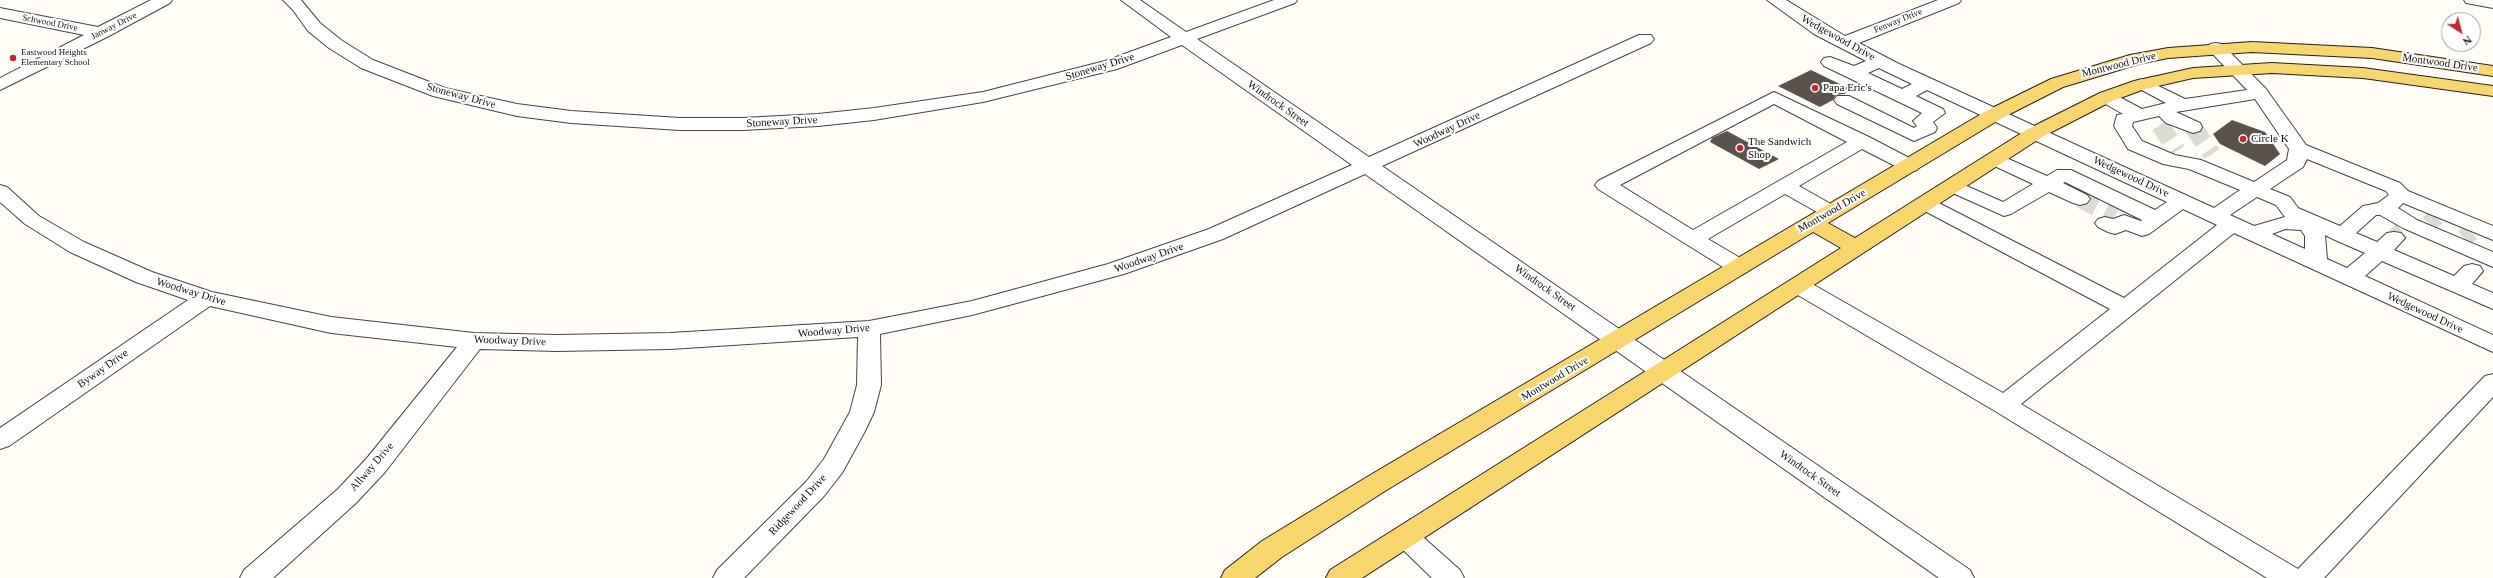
<!DOCTYPE html>
<html>
<head>
<meta charset="utf-8">
<style>
	body { margin:0 }
	#map { position:relative; width:2493px; height:578px; overflow:hidden; background:#fffdf5; font-family:"Times New Roman",serif }
	canvas { display:block }
	.north { position:absolute; left:2441px; top:12px; width:40px; height:40px; box-sizing:border-box; background:#fff; border:1px solid #a0a0a0; border-radius:50%; rotate:144deg; font-size:11px; font-weight:700; line-height:16px; text-align:center; color:#111 }
	.north::after { content:''; display:block; margin:auto; width:14px; height:18px; background:#c4262e; clip-path:polygon(50% 0,100% 100%,50% 72%,0 100%) }
</style>
</head>
<body>
<div id="map">
<canvas width="2493" height="578"></canvas>
<div class="north">N</div>
</div>
<script>
const g = document.querySelector('canvas').getContext('2d');
g.lineJoin = 'round';
function fillPath(path, color) {
  g.fillStyle = color;
  g.fill(path, 'evenodd');
}
function poly(rows) {
  const path = new Path2D();
  for (const r of rows) {
    path.moveTo(r[0], r[1]);
    for (let i = 2; i < r.length; i += 2) path.lineTo(r[i], r[i + 1]);
  }
  return path;
}
function stroke(path, color, width, dash) {
  g.strokeStyle = color;
  g.lineWidth = width;
  g.lineCap = dash ? 'butt' : 'round';
  g.setLineDash(dash || []);
  g.stroke(path);
}
function write(font, color, halo, rows, align = 'center') {
  g.font = font + ' "Times New Roman",serif';
  g.lineWidth = 4;
  g.setLineDash([]);
  g.textBaseline = 'middle';
  g.strokeStyle = halo;
  g.fillStyle = color;
  for (const [text, x, y, turn = 0] of rows) {
    g.save();
    g.translate(x, y);
    g.rotate((+turn || 0) * Math.PI / 180);
    g.textAlign = isNaN(turn) ? turn : align;
    if (halo) g.strokeText(text, 0, 0);
    g.fillText(text, 0, 0);
    g.restore();
  }
}
const building = poly([
	[1811,70,1852,90,1844,94,1836,95,1833,100,1820,107,1778,86],
	[2232,120,2265,132,2280,154,2265,166,2220,144,2213,134],
	[1727,131,1779,159,1759,169,1710,142,1712,138]
]);
const minorTunnel = poly([
	[2160,125,2177,151],
	[2193,127,2212,154],
	[2080,199,2115,216],
	[2429,224,2436,217],
	[2394,238,2402,231],
	[2464,238,2471,232]
]);
const minor = poly([
	[151,0,172,0,170,3,107,37,0,90,0,78,84,35,0,18,0,8,98,27,151,0],
	[283,0,301,0,320,23,341,40,373,60,445,88,517,104,571,111,680,118,743,118,818,114,874,108,983,92,1105,61,1171,37,1121,0,1140,0,1186,32,1274,0,1297,0,1295,3,1197,39,1369,157,1639,35,1651,35,1654,39,1651,43,1382,166,1970,570,1974,578,1939,578,1365,174,1223,239,1124,274,972,315,880,334,881,385,874,412,864,433,842,473,824,496,744,578,713,578,717,570,806,482,824,459,850,412,857,385,858,337,670,349,557,351,480,349,385,472,356,503,273,578,240,578,244,570,338,489,367,458,457,347,331,333,210,306,9,446,0,449,0,428,188,300,136,282,70,252,25,224,0,202,0,185,7,187,39,216,84,242,152,272,212,292,331,317,474,333,557,335,670,333,869,321,972,301,1108,264,1209,229,1352,165,1182,45,1117,69,983,102,874,120,818,126,743,130,680,130,571,123,517,116,433,96,361,68,329,48,308,31,293,10,283,0],
	[1767,0,1786,0,1845,36,1938,0,1961,0,1959,3,1859,43,1897,63,2214,208,2240,190,2189,169,2163,164,2128,149,2114,126,2117,115,2123,114,2100,101,2097,97,2100,93,2106,92,2112,93,2142,109,2166,103,2138,88,2135,84,2138,80,2144,79,2185,99,2247,90,2207,48,2210,44,2216,43,2222,44,2266,89,2306,145,2400,183,2408,191,2493,226,2493,240,2403,203,2398,208,2417,220,2493,252,2493,267,2403,228,2380,215,2376,215,2356,233,2377,242,2387,233,2394,232,2401,233,2405,238,2394,250,2454,276,2464,266,2472,264,2480,266,2483,271,2472,284,2493,293,2493,309,2382,261,2365,276,2493,335,2493,352,2234,233,2021,404,2298,569,2485,376,2493,374,2493,397,2324,578,2267,578,1995,411,1791,291,1788,286,1791,281,1799,279,1807,281,2003,393,2110,309,1919,208,1916,204,1919,200,1926,198,1933,200,2124,298,2217,225,2183,209,2149,234,2142,236,2126,230,2115,234,2108,232,2098,227,2095,223,2098,219,2105,217,2113,219,2124,215,2141,221,2142,220,2065,182,2063,183,2087,195,2090,199,2087,203,2080,205,2073,203,2049,192,2011,214,2004,216,1946,190,1943,186,1946,182,1953,180,2003,202,2033,184,1988,163,1985,159,1988,155,1995,153,2047,176,2057,170,2071,170,2155,210,2167,202,1927,90,1916,96,1943,109,1945,113,1933,122,1937,128,1935,132,1914,141,1837,104,1834,100,1837,96,1849,96,1914,128,1917,126,1913,121,1922,113,1824,66,1821,62,1824,58,1830,57,1854,66,1866,61,1814,34,1767,0],
	[1879,68,1885,71,1912,84,1902,89,1868,73,1879,68],
	[2255,99,2289,149,2287,160,2254,182,2201,160,2175,155,2142,141,2132,126,2133,122,2159,116,2166,123,2193,133,2200,131,2202,127,2200,123,2176,112,2255,99],
	[2307,159,2386,191,2389,195,2378,203,2363,206,2340,226,2298,208,2290,197,2270,189,2303,167,2307,159],
	[2257,197,2276,205,2285,217,2254,226,2230,215,2257,197],
	[2285,229,2301,230,2305,236,2305,249,2272,234,2285,229],
	[2325,235,2335,240,2365,253,2347,268,2327,259,2325,235],
	[2464,0,2493,0,2493,8,2466,3,2464,0],
	[1774,92,1869,137,1917,162,1920,166,1917,170,1910,172,1903,170,1862,149,1799,186,1838,208,1841,212,1838,216,1831,218,1824,216,1785,194,1708,239,1747,262,1750,267,1747,272,1739,274,1731,272,1686,244,1598,189,1595,185,1598,181,1774,92],
	[1774,104,1847,142,1693,230,1620,185,1774,104],
	[1405,526,1414,529,1460,570,1464,578,1432,578,1396,543,1392,536,1396,529,1405,526]
]);
const major = poly([
	[2252,42,2372,48,2493,66,2493,76,2372,58,2252,52,2168,58,2139,64,2063,87,2002,118,1828,223,1855,238,2028,129,2100,93,2134,81,2193,68,2272,63,2363,68,2493,86,2493,96,2363,78,2272,73,2193,78,2145,89,2112,101,2042,137,1362,578,1326,578,1330,570,1841,248,1813,232,1385,491,1282,557,1255,578,1221,578,1225,570,1262,541,1367,477,1988,110,2051,79,2130,55,2168,48,2252,42]
]);
const markers = [
	[13,58,4,"#c4262e"],
	[1815,88,4,"#c4262e"],
	[2243,139,4,"#c4262e"],
	[1740,148,4,"#c4262e"]
];
const farStreetnames = [
	["Fenway Drive",1898,21,-22],
	["Schwood Drive",50,23,11],
	["Janway Drive",114,26,-27]
];
const farPoinames = [
	["Eastwood Heights",21,53],
	["Elementary School",21,63]
];
const streetNames = [
	["Wedgewood Drive",1838,38,29],
	["Montwood Drive",2440,63,8],
	["Montwood Drive",2119,65,-14],
	["Stoneway Drive",1100,67,-17],
	["Stoneway Drive",461,96,15],
	["Windrock Street",1278,104,35],
	["Stoneway Drive",782,122,-3],
	["Woodway Drive",1447,130,-25],
	["Wedgewood Drive",2131,177,25],
	["Montwood Drive",1832,211,-30],
	["Woodway Drive",1149,258,-19],
	["Windrock Street",1545,288,35],
	["Woodway Drive",191,292,17],
	["Wedgewood Drive",2425,313,25],
	["Woodway Drive",834,331,-5],
	["Woodway Drive",510,341,2],
	["Byway Drive",103,369,-35],
	["Montwood Drive",1555,379,-31],
	["Allway Drive",372,467,-49],
	["Windrock Street",1810,474,35],
	["Ridgewood Drive",798,505,-47]
];
const poiNames = [
	["Papa Eric's",1823,88],
	["Circle K",2251,139],
	["The Sandwich",1748,142],
	["Shop",1748,155]
];
fillPath(building, '#5a524d');
stroke(minorTunnel, '#dbdad3', 18, [18, 10]);
stroke(minor, '#444', 2);
stroke(major, '#222', 2);
fillPath(minor, '#fff');
fillPath(major, '#f9d66b');
for (const [x, y, r, color] of markers) {
  const dot = new Path2D();
  dot.arc(x, y, r, 0, 2 * Math.PI);
  g.fillStyle = color;
  g.fill(dot);
  stroke(dot, '#fff', 1.5);
}
write('9px', '#111', '#fff', farStreetnames);
write('9px', '#111', '#fff', farPoinames, 'left');
write('11px', '#111', '#fff', streetNames);
write('11px', '#111', '#fff', poiNames, 'left');
</script>
</body>
</html>
